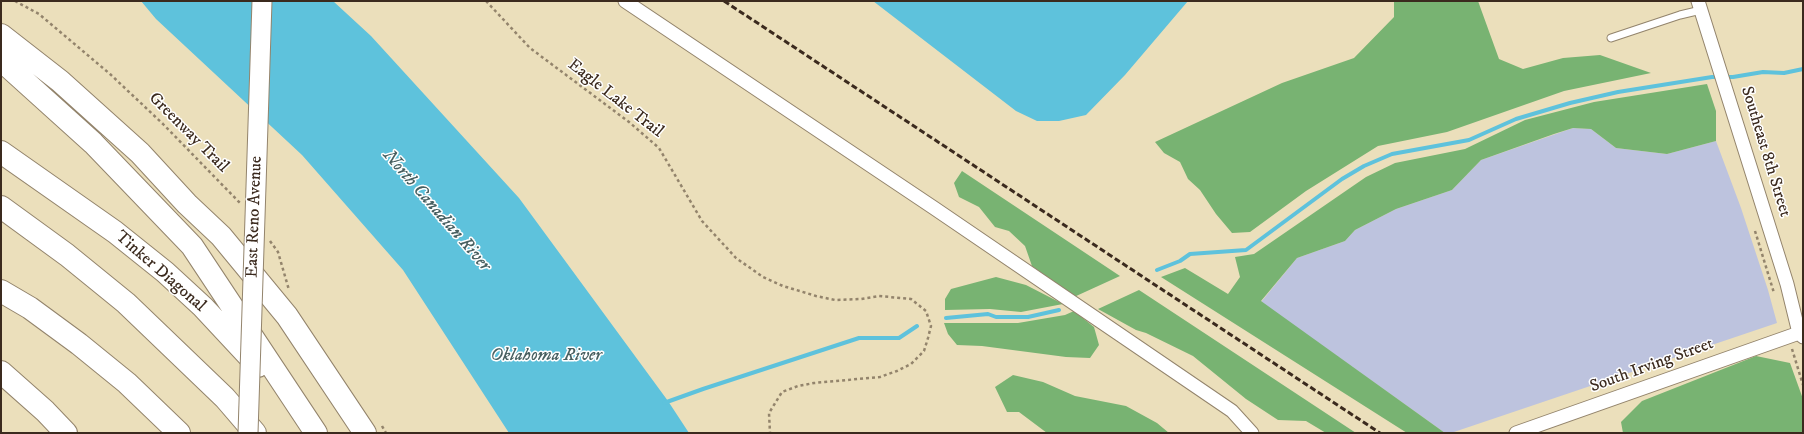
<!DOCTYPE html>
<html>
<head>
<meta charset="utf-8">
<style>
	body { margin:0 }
	#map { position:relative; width:1804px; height:434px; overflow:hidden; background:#ebdfbb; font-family:"IM FELL DW Pica",serif }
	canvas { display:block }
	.frame { position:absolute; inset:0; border:2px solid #3b2a1e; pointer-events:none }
</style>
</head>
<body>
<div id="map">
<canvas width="1804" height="434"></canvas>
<div class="frame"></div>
</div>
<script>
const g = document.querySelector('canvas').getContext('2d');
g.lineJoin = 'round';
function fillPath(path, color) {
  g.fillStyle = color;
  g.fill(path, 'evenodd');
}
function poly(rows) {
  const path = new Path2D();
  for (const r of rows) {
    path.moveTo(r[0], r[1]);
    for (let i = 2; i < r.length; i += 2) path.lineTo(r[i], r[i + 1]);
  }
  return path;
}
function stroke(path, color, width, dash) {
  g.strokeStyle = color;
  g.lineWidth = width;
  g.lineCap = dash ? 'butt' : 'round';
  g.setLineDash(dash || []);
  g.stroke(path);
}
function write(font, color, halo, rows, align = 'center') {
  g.font = font + ' "IM FELL DW Pica",serif';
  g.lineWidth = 3;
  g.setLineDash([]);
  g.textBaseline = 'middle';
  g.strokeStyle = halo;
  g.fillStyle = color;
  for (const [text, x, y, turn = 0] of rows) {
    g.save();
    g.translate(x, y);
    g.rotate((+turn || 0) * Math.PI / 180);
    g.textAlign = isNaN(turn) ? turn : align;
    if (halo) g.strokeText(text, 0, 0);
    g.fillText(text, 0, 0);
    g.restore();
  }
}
const industrial = poly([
	[1573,128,1591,129,1616,148,1667,154,1716,141,1741,208,1768,290,1777,323,1451,433,1445,433,1261,302,1297,258,1345,241,1355,230,1396,209,1452,190,1481,160]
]);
const forest = poly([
	[1394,1,1478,1,1499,59,1523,69,1563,58,1600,55,1651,73,1564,91,1447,132,1378,146,1306,191,1250,232,1232,233,1216,214,1200,190,1188,179,1180,162,1164,153,1155,142,1282,83,1354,58,1394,17],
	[1707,84,1716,111,1716,141,1667,154,1616,148,1591,129,1573,128,1554,134,1481,160,1452,190,1396,209,1355,230,1345,241,1297,258,1261,301,1445,433,1407,433,1161,277,1185,268,1228,294,1240,277,1235,257,1254,254,1366,177,1395,163,1465,149,1525,120,1594,102],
	[962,171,1120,276,1074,297,1032,266,1025,246,1009,231,995,227,979,207,959,197,954,183],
	[996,277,1026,285,1063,304,1021,312,990,309,945,310,945,299,951,289],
	[1139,290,1356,433,1326,433,1306,421,1278,420,1246,399,1193,356,1146,333,1136,330,1098,309],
	[1074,311,1094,327,1099,345,1090,358,1066,357,982,346,957,345,948,334,944,323,1018,323,1065,315],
	[1756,356,1790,363,1803,399,1803,433,1623,433,1621,422,1642,401],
	[1013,375,1043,382,1075,396,1126,406,1157,423,1169,433,1047,433,1019,412,1007,412,995,387]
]);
const water = poly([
	[141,1,333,1,371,36,519,198,668,401,689,433,509,433,403,270,302,155,156,19],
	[873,1,1188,1,1125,75,1086,115,1059,121,1037,121,1016,111]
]);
const stream = poly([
	[1157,270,1180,261,1190,254,1246,250,1342,179,1364,166,1392,154,1469,140,1516,119,1570,103,1618,92,1712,77,1733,77,1763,72,1784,73,1803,69],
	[946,318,988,314,996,317,1028,317,1059,310],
	[664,403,703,389,859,338,899,338,917,326]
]);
const path = poly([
	[15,1,39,14,110,74,163,124,240,203],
	[486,1,530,48,629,122,659,148,702,221,736,258,763,277,783,286,816,296,835,300,861,299,879,296,911,299,926,311,931,326,928,338,924,351,911,364,897,371,880,377,814,383,798,386,782,392,769,413,770,433],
	[1755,231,1774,293],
	[270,241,278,252,289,290],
	[1792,349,1803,385],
	[382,426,386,433]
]);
const lane = poly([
	[1611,38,1680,15,1701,10]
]);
const street = poly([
	[625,1,934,208,1232,411,1252,433],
	[1698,1,1787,284,1799,333,1803,337],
	[1516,433,1799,333]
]);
const highway = poly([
	[1,35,60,81,140,153,187,204,221,236,287,316,365,433],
	[1,60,93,143,192,246,316,433],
	[1,152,115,232,165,272,203,307,258,366],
	[1,207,67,255,126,303,225,398,255,433],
	[1,291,30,308,79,344,127,383,179,433],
	[1,372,45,411,66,433]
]);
const rail = poly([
	[724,1,1380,433]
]);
const secondaryBridge = poly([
	[248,433,262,1]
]);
const streetNames = [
	["Eagle Lake Trail",615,99,38],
	["Greenway Trail",188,133,45],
	["Southeast 8th Street",1765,152,73],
	["East Reno Avenue",255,217,-88],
	["Tinker Diagonal",160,272,41],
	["South Irving Street",1652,366,-20]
];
const waterNames = [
	["North Canadian River",436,211,49],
	["Oklahoma River",546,356]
];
fillPath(industrial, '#bdc3de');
fillPath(forest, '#78b372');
fillPath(water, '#5ec2dc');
stroke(stream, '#5ec2dc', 4);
stroke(lane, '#93846c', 9);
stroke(street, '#93846c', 15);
stroke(highway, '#93846c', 24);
stroke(path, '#93846c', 2.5, [3, 3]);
stroke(lane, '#fff', 7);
stroke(street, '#fff', 13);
stroke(highway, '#fff', 22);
stroke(rail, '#3b2a1e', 3, [6, 3]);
stroke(secondaryBridge, '#93846c', 21, []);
stroke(secondaryBridge, '#fff', 19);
write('17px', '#3b2a1e', '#fff', streetNames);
write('italic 18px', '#475f60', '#fff', waterNames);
</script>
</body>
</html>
